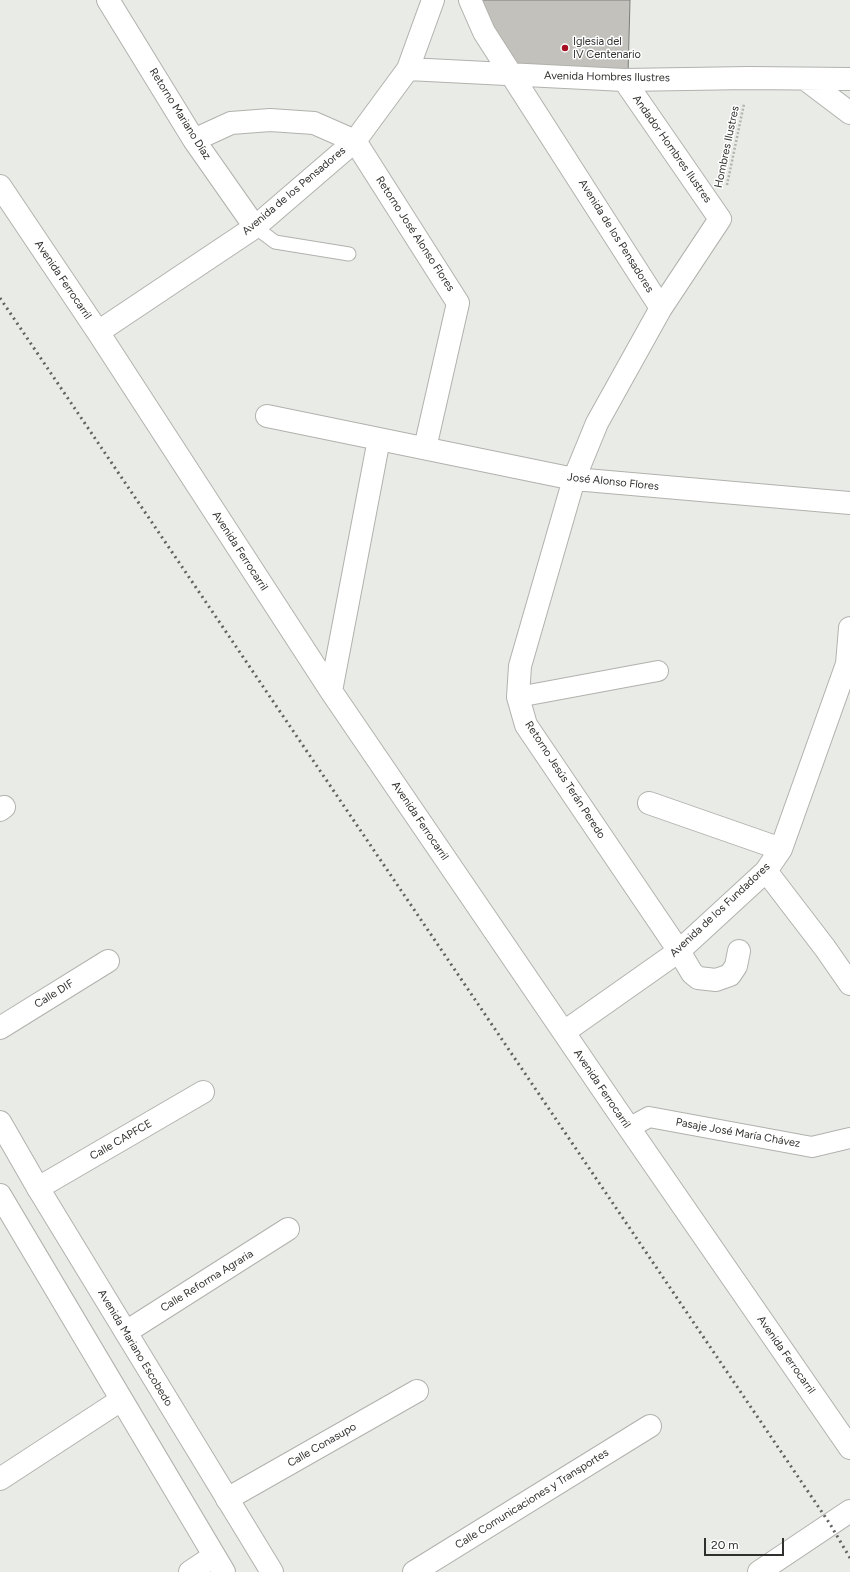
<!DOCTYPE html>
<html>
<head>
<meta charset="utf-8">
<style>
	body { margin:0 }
	#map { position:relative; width:850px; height:1572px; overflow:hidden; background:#e9ebe6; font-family:Figtree,sans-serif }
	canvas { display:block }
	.scale { position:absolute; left:704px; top:1538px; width:80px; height:18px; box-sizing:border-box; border:2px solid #30302e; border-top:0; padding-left:5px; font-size:12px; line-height:14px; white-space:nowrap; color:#30302e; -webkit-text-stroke:3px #fff; paint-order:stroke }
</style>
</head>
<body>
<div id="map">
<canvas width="850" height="1572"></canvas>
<div class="scale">20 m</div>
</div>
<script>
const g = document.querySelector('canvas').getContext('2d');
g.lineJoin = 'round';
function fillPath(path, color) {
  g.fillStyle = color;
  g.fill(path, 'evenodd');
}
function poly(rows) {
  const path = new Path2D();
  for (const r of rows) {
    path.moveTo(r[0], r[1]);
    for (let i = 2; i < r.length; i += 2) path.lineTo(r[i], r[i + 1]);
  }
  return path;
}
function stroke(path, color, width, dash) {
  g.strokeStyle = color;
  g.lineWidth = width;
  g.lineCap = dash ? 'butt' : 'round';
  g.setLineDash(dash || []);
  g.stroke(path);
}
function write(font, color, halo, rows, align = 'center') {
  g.font = font + ' Figtree,sans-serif';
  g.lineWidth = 3;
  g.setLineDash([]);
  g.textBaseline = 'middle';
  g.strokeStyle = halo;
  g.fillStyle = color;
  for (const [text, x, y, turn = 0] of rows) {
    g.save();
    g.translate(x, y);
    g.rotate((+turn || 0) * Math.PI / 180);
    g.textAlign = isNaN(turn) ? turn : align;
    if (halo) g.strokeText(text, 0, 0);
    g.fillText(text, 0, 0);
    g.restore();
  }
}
const building = poly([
	[476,0,630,0,628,75,516,70,476,0]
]);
const path = poly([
	[727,185,744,104]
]);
const service = poly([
	[255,227,275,242,349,254]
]);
const pedestrian = poly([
	[518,697,658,671],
	[629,1128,649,1117,812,1147,850,1138]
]);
const minor = poly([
	[108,0,194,140,255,227],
	[470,0,484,32,661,308],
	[408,69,624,80,749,78,850,79],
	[805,79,850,113],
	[624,80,720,219,661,308,597,423,574,479,520,666,518,697,526,725,679,951,692,973,698,978,716,980,730,975,736,966,739,951],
	[194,140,231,123,270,120,314,123,355,141,458,303,425,448],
	[0,186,98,332,331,691,629,1128,850,1448],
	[98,332,255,227,355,141,408,69,433,0],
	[267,416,574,479,850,503],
	[331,691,379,439],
	[649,803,781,849],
	[0,810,4,807],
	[766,871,825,948,850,984],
	[0,1028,108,961],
	[564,1032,679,951,766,871,781,849,847,664,850,628],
	[38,1188,203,1092],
	[126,1332,288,1229],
	[227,1499,417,1391],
	[190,1572,214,1556],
	[414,1572,650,1426]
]);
const tertiary = poly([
	[0,1479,121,1400]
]);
const secondary = poly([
	[759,1572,850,1511]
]);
const primary = poly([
	[0,1122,38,1188,272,1572],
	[0,1195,224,1572]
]);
const rail = poly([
	[0,298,830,1524,850,1558]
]);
const markers = [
	[565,48,4,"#a60e21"]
];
const poiNames = [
	["Iglesia del",573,42],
	["IV Centenario",573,55]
];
const streetNames = [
	["Avenida Hombres Ilustres",607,77,1],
	["Retorno Mariano Díaz",180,114,58],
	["Hombres Ilustres",727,147,-78],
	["Andador Hombres Ilustres",672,149,55],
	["Avenida de los Pensadores",294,191,-40],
	["Retorno José Alonso Flores",415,234,57],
	["Avenida de los Pensadores",616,236,58],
	["Avenida Ferrocarril",63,280,56],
	["José Alonso Flores",613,482,6],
	["Avenida Ferrocarril",240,551,57],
	["Retorno Jesús Terán Peredo",565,780,57],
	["Avenida Ferrocarril",420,821,56],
	["Avenida de los Fundadores",720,910,-43],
	["Calle DIF",54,994,-32],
	["Avenida Ferrocarril",602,1089,56],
	["Pasaje José María Chávez",738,1133,10],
	["Calle CAPFCE",121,1140,-30],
	["Calle Reforma Agraria",207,1281,-32],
	["Avenida Mariano Escobedo",135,1348,59],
	["Avenida Ferrocarril",786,1355,55],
	["Calle Conasupo",322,1445,-30],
	["Calle Comunicaciones y Transportes",532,1499,-32]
];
fillPath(building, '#c2c1bc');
stroke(building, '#7d7d78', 1);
stroke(service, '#b1b2ad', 15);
stroke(pedestrian, '#b1b2ad', 22);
stroke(minor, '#b1b2ad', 24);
stroke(tertiary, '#b1b2ad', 24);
stroke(secondary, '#b1b2ad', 24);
stroke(primary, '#b1b2ad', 24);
stroke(path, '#b1b3ae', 2.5, [2, 2]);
stroke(service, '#fff', 13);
stroke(pedestrian, '#fff', 20);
stroke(minor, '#fff', 22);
stroke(tertiary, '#fff', 22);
stroke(secondary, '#fff', 22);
stroke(primary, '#fff', 22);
stroke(rail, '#626360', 3, [2, 4]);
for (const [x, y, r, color] of markers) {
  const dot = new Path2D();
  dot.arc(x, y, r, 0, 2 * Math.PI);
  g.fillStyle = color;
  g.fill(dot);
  stroke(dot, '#fff', 1.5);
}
write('11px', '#30302e', '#fff', poiNames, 'left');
write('11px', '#30302e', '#fff', streetNames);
</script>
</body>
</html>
